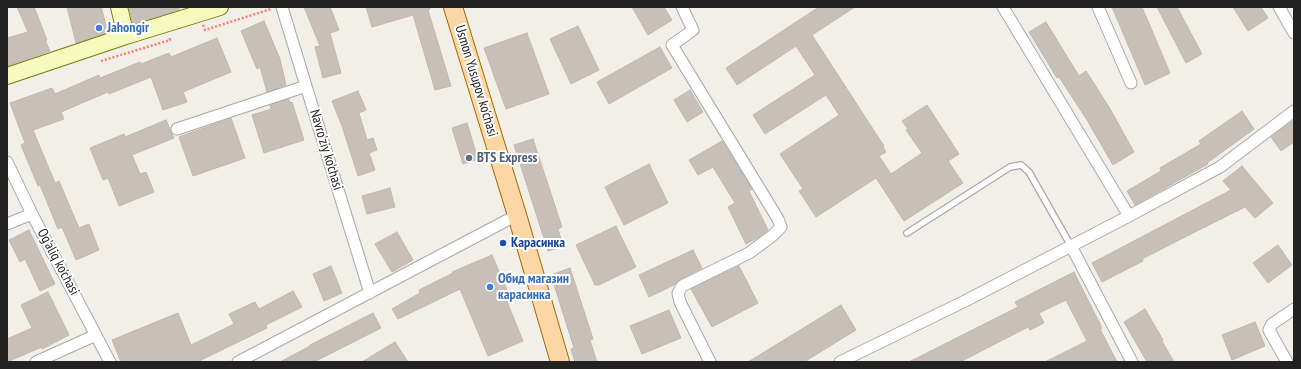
<!DOCTYPE html>
<html>
<head>
<meta charset="utf-8">
<style>
	body { margin:0 }
	#map { position:relative; width:1301px; height:369px; overflow:hidden; background:#f2efe9; font-family:"PT Sans Narrow",sans-serif }
	canvas { display:block }
	.frame { position:absolute; inset:0; border:8px solid #222; pointer-events:none }
</style>
</head>
<body>
<div id="map">
<canvas width="1301" height="369"></canvas>
<div class="frame"></div>
</div>
<script>
const g = document.querySelector('canvas').getContext('2d');
g.lineJoin = 'round';
function fillPath(path, color) {
  g.fillStyle = color;
  g.fill(path, 'evenodd');
}
function poly(rows) {
  const path = new Path2D();
  for (const r of rows) {
    path.moveTo(r[0], r[1]);
    for (let i = 2; i < r.length; i += 2) path.lineTo(r[i], r[i + 1]);
  }
  return path;
}
function stroke(path, color, width, dash) {
  g.strokeStyle = color;
  g.lineWidth = width;
  g.lineCap = dash ? 'butt' : 'round';
  g.setLineDash(dash || []);
  g.stroke(path);
}
function write(font, color, halo, rows, align = 'center') {
  g.font = font + ' "PT Sans Narrow",sans-serif';
  g.lineWidth = 4;
  g.setLineDash([]);
  g.textBaseline = 'middle';
  g.strokeStyle = halo;
  g.fillStyle = color;
  for (const [text, x, y, turn = 0] of rows) {
    g.save();
    g.translate(x, y);
    g.rotate((+turn || 0) * Math.PI / 180);
    g.textAlign = isNaN(turn) ? turn : align;
    if (halo) g.strokeText(text, 0, 0);
    g.fillText(text, 0, 0);
    g.restore();
  }
}
const building = poly([
	[17,7,34,7,47,40,45,40,50,51,7,66,7,38,28,32,17,7],
	[67,7,101,7,108,32,76,43,67,7],
	[129,7,179,7,179,10,133,24,129,7],
	[304,7,330,7,339,30,330,33,341,73,323,78,315,47,320,46,304,7],
	[366,7,430,7,430,9,428,10,451,86,435,90,413,15,372,27,366,7],
	[632,7,664,7,672,20,648,35,632,7],
	[819,7,855,7,812,35,884,146,883,147,886,152,879,156,891,174,922,153,906,130,908,129,902,121,927,105,959,154,948,161,963,183,904,221,876,178,816,217,799,191,803,189,780,154,839,115,826,95,765,134,753,115,815,75,796,46,737,85,726,68,819,7],
	[1112,7,1142,7,1170,73,1145,85,1112,7],
	[1157,7,1177,7,1202,54,1186,63,1157,7],
	[1233,7,1261,7,1268,18,1248,31,1233,7],
	[264,21,280,59,286,85,267,92,260,67,257,69,241,31,264,21],
	[1046,22,1079,76,1086,71,1109,107,1134,152,1113,165,1087,120,1059,77,1057,78,1029,32,1046,22],
	[578,26,599,70,571,84,550,39,578,26],
	[527,33,549,94,506,109,484,48,527,33],
	[217,38,231,72,183,92,187,102,163,110,151,77,109,94,108,92,61,112,64,119,33,130,55,183,59,181,79,228,89,224,99,250,76,260,62,227,58,229,40,185,38,186,21,145,25,143,10,103,52,88,55,94,99,75,100,78,140,62,141,64,169,53,171,57,217,38],
	[660,47,672,68,609,104,597,82,660,47],
	[690,90,703,112,687,122,674,100,690,90],
	[358,91,366,110,359,113,367,140,373,138,377,150,369,153,375,170,358,176,342,126,332,101,358,91],
	[289,99,290,103,292,102,304,140,264,153,252,115,271,109,270,105,289,99],
	[1242,111,1254,129,1207,163,1208,164,1135,205,1127,191,1161,171,1160,168,1201,144,1199,141,1242,111],
	[231,118,245,158,193,176,179,137,231,118],
	[166,120,174,138,132,155,140,174,146,172,154,192,119,206,108,178,103,180,90,148,124,134,125,137,166,120],
	[1294,120,1294,142,1281,151,1271,137,1294,120],
	[467,123,478,159,463,164,452,128,467,123],
	[533,139,562,227,558,229,563,246,548,251,514,145,533,139],
	[722,141,752,189,749,191,768,230,759,237,746,244,728,207,735,203,713,167,698,175,689,160,722,141],
	[649,164,668,203,624,225,605,187,649,164],
	[1242,166,1273,203,1255,218,1245,207,1187,236,1142,259,1143,261,1102,282,1092,263,1231,190,1223,181,1242,166],
	[390,188,395,207,367,214,362,196,390,188],
	[616,226,636,267,599,285,595,285,576,245,616,226],
	[29,230,55,284,40,291,25,259,20,262,9,240,29,230],
	[397,232,413,260,392,272,375,244,397,232],
	[1278,245,1292,265,1268,283,1253,263,1278,245],
	[693,250,702,268,679,280,674,285,649,297,639,275,693,250],
	[492,255,512,302,508,304,523,341,488,356,460,289,398,319,392,309,420,293,419,290,453,273,452,272,492,255],
	[331,266,342,293,324,301,313,274,331,266],
	[739,266,758,303,712,327,691,289,739,266],
	[570,268,593,339,590,340,597,362,575,362,571,349,574,348,551,275,570,268],
	[1074,272,1102,328,1100,329,1117,362,1045,362,1087,341,1066,300,1039,313,1044,323,1030,330,1028,327,960,362,909,362,1018,307,1015,302,1074,272],
	[293,291,302,307,266,325,267,328,197,362,121,362,112,340,178,313,191,345,234,324,229,314,255,302,259,309,293,291],
	[48,292,69,335,42,349,42,347,7,362,7,339,32,328,21,305,48,292],
	[841,305,856,330,804,362,748,362,841,305],
	[1145,309,1163,340,1162,341,1174,362,1147,362,1124,322,1145,309],
	[669,310,681,338,642,354,630,326,669,310],
	[373,313,381,328,314,362,280,362,310,346,310,345,373,313],
	[1255,322,1265,346,1232,360,1222,335,1255,322],
	[395,342,408,362,362,362,385,348,395,342]
]);
const path = poly([
	[203,25,205,30,271,9],
	[101,61,170,40,169,37]
]);
const lane = poly([
	[907,233,1010,167,1021,165,1029,172,1071,246]
]);
const street = poly([
	[282,7,306,86,370,293],
	[682,7,693,30,672,45,778,219,781,227,772,236,749,253,682,286,678,293,680,302,710,362],
	[1003,7,1129,216],
	[1098,7,1131,83],
	[1279,7,1294,33],
	[177,129,306,86],
	[7,162,32,214,110,362],
	[7,224,32,214],
	[1071,246,1132,362],
	[36,362,96,335],
	[238,362,517,215],
	[840,362,965,301,1129,216,1220,167,1294,111],
	[1287,362,1269,330,1272,324,1294,309]
]);
const secondary = poly([
	[119,7,126,36],
	[7,76,126,36,220,7]
]);
const primary = poly([
	[453,7,517,215,560,362]
]);
const markers = [
	[99,28,4,"#3f7fe0"],
	[469,158,4,"#5c6f8a"],
	[503,243,4,"#1a4fb4"],
	[490,287,4,"#3f7fe0"]
];
const shopNames = [
	["Jahongir",107,28],
	["Обид магазин",498,279],
	["карасинка",498,295]
];
const streetNames = [
	["Usmon Yusupov ko'chasi",476,81,73],
	["Navro'ziy ko'chasi",326,150,73],
	["Og'aliq ko'chasi",58,262,62]
];
const serviceNames = [
	["BTS Express",477,158]
];
const transitNames = [
	["Карасинка",511,243]
];
fillPath(building, '#c7bfb8');
stroke(building, '#c4b6ab', 1);
stroke(lane, '#a9a9a9', 8);
stroke(street, '#a9a9a9', 13);
stroke(secondary, '#707d05', 18);
stroke(primary, '#a06b00', 20);
stroke(path, '#fa8072', 2.5, [2, 2]);
stroke(lane, '#fff', 5.5);
stroke(street, '#fff', 11);
stroke(secondary, '#f7fabf', 16);
stroke(primary, '#fcd6a4', 18);
for (const [x, y, r, color] of markers) {
  const dot = new Path2D();
  dot.arc(x, y, r, 0, 2 * Math.PI);
  g.fillStyle = color;
  g.fill(dot);
  stroke(dot, '#fff', 1.5);
}
write('bold 14px', '#366cbe', '#fff', shopNames, 'left');
write('14px', '#222', '#fff', streetNames);
write('bold 14px', '#4e5e75', '#fff', serviceNames, 'left');
write('bold 14px', '#164399', '#fff', transitNames, 'left');
</script>
</body>
</html>
